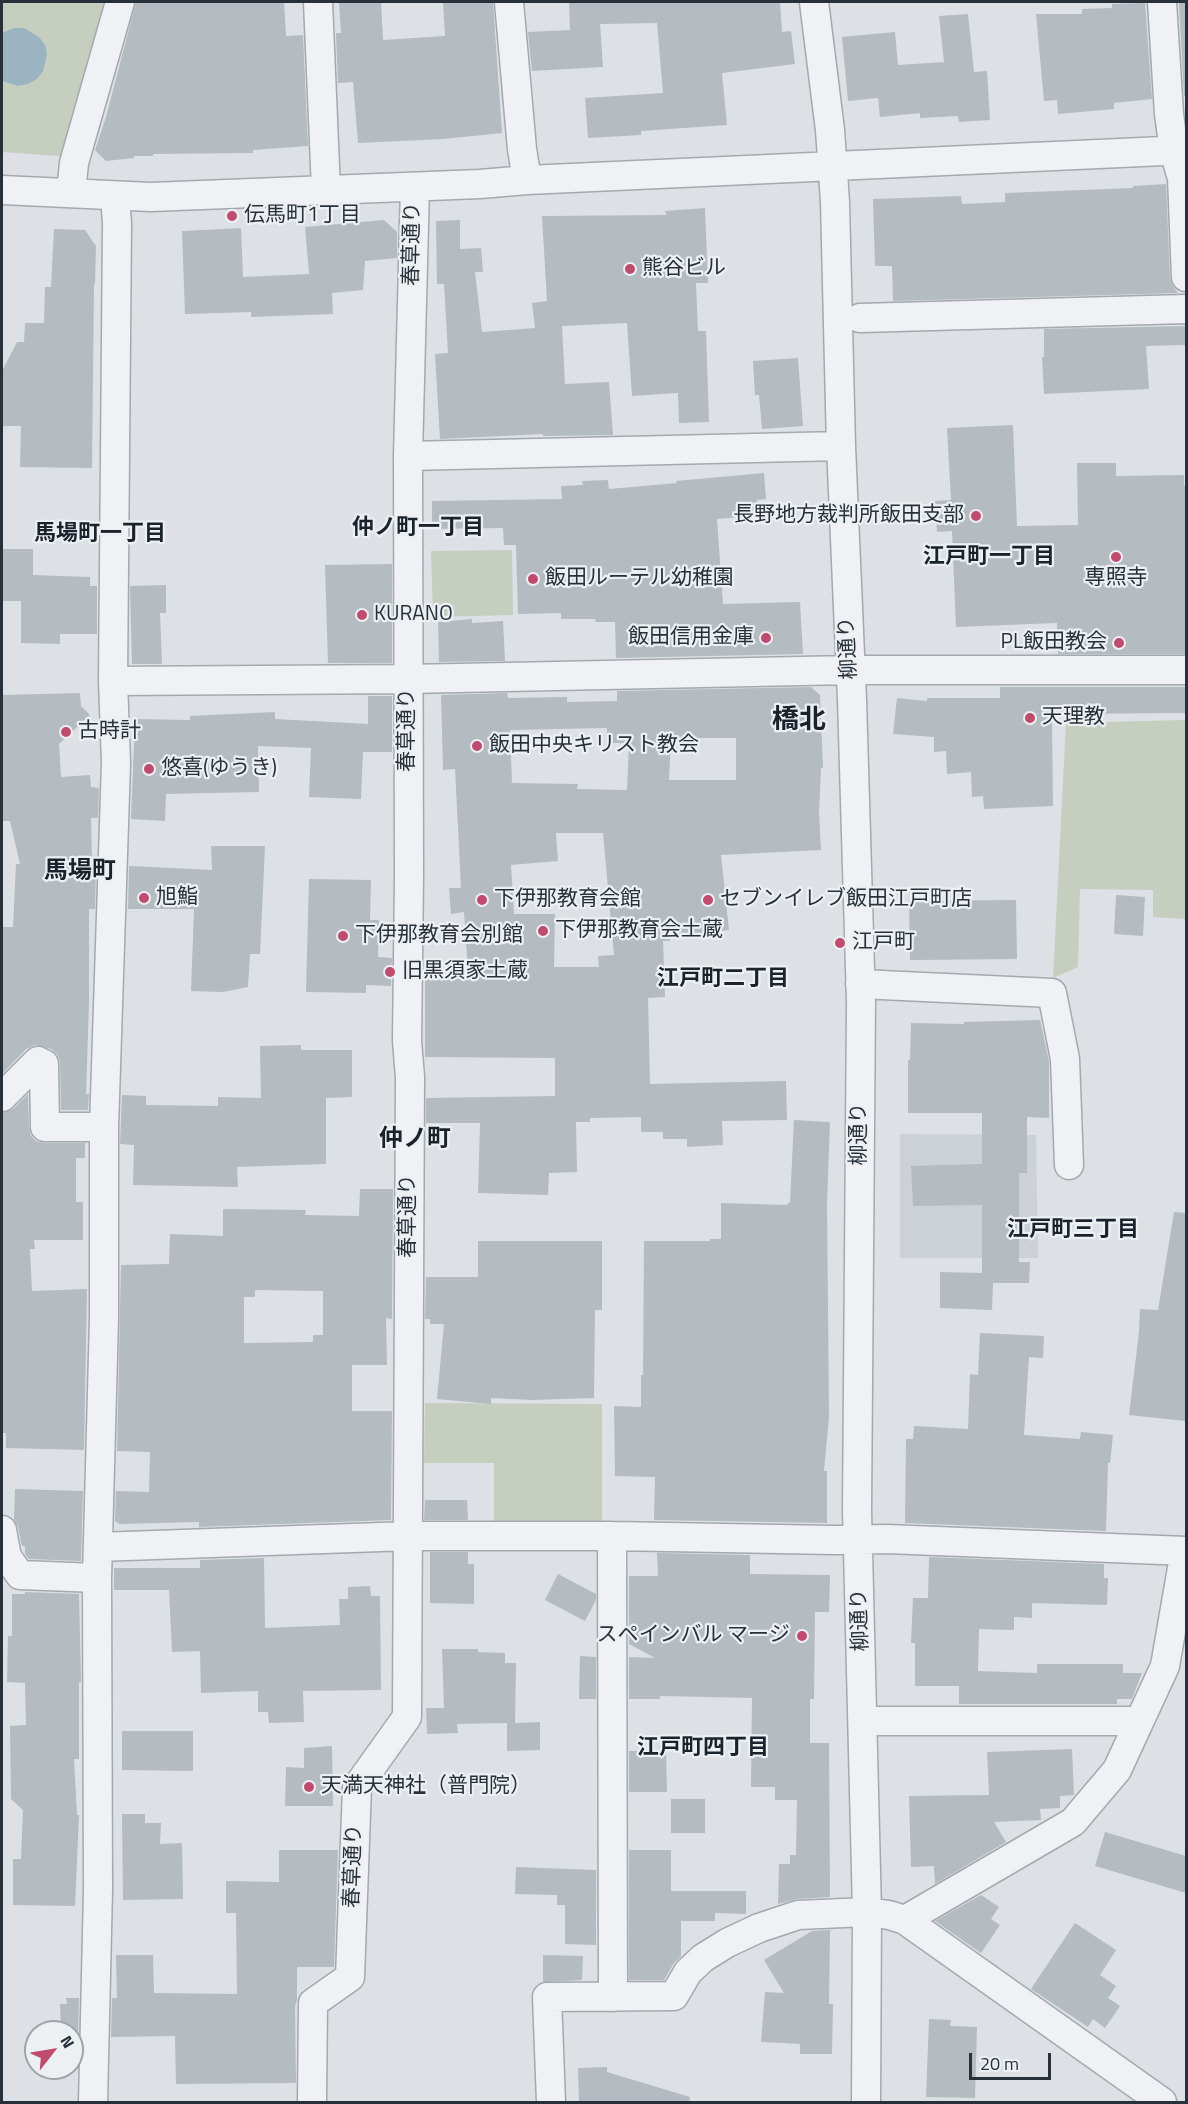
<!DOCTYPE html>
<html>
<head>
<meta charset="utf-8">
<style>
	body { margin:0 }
	#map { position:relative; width:1188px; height:2104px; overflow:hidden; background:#dde1e5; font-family:"Titillium Web",sans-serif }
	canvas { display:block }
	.frame { position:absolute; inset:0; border:3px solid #28313a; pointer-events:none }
	.north { position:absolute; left:24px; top:2020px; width:60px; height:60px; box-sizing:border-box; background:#ecf0f3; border:2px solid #9ea4a9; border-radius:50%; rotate:59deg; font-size:16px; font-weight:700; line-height:24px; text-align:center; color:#28313a }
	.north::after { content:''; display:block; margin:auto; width:21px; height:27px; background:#bf4c6f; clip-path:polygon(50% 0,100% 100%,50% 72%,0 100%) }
	.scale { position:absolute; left:969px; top:2053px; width:82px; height:27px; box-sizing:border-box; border:3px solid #28313a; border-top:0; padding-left:8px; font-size:18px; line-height:21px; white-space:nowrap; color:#28313a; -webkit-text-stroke:4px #ecf0f3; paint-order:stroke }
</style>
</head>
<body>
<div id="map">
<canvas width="1188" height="2104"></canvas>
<div class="frame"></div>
<div class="north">N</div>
<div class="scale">20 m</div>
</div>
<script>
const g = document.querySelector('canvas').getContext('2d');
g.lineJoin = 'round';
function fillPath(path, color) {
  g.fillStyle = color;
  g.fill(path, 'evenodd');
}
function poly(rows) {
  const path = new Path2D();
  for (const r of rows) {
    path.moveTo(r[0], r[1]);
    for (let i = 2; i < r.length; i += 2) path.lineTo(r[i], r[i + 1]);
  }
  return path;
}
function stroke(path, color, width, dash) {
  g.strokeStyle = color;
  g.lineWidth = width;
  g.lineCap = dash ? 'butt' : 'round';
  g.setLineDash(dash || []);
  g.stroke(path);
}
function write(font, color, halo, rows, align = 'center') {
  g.font = font + ' "Titillium Web","Noto Sans JP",sans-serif';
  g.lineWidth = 4.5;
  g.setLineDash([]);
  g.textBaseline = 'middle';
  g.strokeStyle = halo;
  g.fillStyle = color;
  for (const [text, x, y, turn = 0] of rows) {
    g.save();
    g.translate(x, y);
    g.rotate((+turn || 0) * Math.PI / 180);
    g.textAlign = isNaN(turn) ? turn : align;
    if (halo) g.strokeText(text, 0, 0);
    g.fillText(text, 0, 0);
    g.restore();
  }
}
const built = poly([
	[900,1134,1036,1135,1038,1258,900,1258]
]);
const green = poly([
	[2,2,109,2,60,156,2,152],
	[512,550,513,615,433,617,431,551],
	[1186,720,1186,919,1153,917,1153,890,1080,889,1078,967,1053,978,1066,723],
	[425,1403,602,1404,602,1525,494,1525,494,1463,424,1463]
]);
const water = poly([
	[14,28,24,28,39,37,45,45,47,54,43,71,37,79,28,84,18,86,2,81,2,33]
]);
const building = poly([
	[136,2,284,2,286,36,303,35,308,146,253,150,253,153,153,154,153,156,134,156,134,158,106,161,95,150,106,117],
	[339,2,381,2,383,40,445,36,443,2,493,2,502,133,444,139,358,143,353,82,338,83,336,33,341,33],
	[569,2,780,2,782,32,791,31,795,64,722,73,727,125,641,131,641,135,588,138,585,98,663,93,657,23,600,24,603,67,532,71,528,32,570,30],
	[1145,3,1152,99,1114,103,1114,109,1058,114,1057,100,1044,101,1036,14,1082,14,1082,9,1112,8,1112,4],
	[1179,3,1186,3,1186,96,1184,96],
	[968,14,974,72,987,71,990,120,959,122,958,116,920,118,920,113,880,117,878,98,848,101,842,37,895,32,898,65,944,62,939,16],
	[1166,184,1170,278,1172,285,1178,293,893,301,892,266,875,266,873,199,961,196,962,204,1005,202,1005,193,1133,188,1133,186],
	[705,208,708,283,696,283,698,331,706,331,709,422,679,423,678,393,632,396,627,323,562,326,565,384,609,382,613,435,543,436,543,434,440,439,435,354,448,353,444,284,437,284,436,221,460,220,460,249,481,248,483,272,475,272,482,332,535,328,532,303,547,301,542,216,666,215,665,211],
	[384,220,397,232,397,258,365,261,363,290,332,293,333,314,251,317,251,312,185,314,182,231,241,228,243,277,309,274,305,227],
	[54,229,85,230,96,246,95,284,94,284,92,468,20,467,21,426,2,426,2,371,17,342,24,342,25,323,44,323,45,287,51,287],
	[1186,326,1186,345,1146,346,1149,389,1044,394,1042,357,1044,357,1044,329],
	[798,358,803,426,762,429,759,395,755,395,753,361],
	[1013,425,1017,526,1078,525,1077,463,1116,463,1116,476,1184,475,1184,485,1186,485,1186,654,1058,654,1057,623,956,627,952,531,937,532,935,501,951,500,947,428],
	[764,473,766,499,757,500,759,515,717,519,723,604,800,602,803,654,616,658,615,622,596,622,595,619,561,619,561,613,518,614,516,545,504,545,503,528,432,529,432,501,562,499,561,486,583,485,582,481,608,480,609,489,677,483,676,481],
	[2,549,33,549,33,575,90,577,90,586,97,586,97,634,60,634,60,644,21,643,21,601,2,601],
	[392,564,392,663,328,663,325,565],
	[166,585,166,613,160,613,162,664,132,664,130,586],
	[472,619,472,623,503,621,505,661,439,662,438,622],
	[811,687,820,695,823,768,821,768,819,812,821,850,721,855,729,930,670,937,670,941,663,941,665,997,648,998,650,1084,786,1081,787,1120,722,1121,723,1145,687,1147,687,1139,663,1139,663,1132,641,1132,641,1117,590,1118,590,1122,576,1122,577,1172,549,1173,548,1195,478,1193,480,1123,426,1123,426,1098,555,1096,555,1058,425,1057,425,970,468,971,464,912,451,914,449,888,461,888,455,769,443,770,441,695,507,693,508,698,567,697,567,702,617,701,617,691],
	[607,728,607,743,629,743,627,790,577,789,578,784,512,783,510,730],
	[671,738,736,738,736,780,669,780],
	[556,833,603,833,614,955,598,956,599,967,554,967,555,914,514,914,511,865,558,861],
	[1186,687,1186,713,1057,714,1057,722,1052,722,1053,806,984,809,983,796,972,797,971,772,947,774,946,751,934,752,934,737,893,734,897,698,927,701,927,698,1000,698,1000,687],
	[80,693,81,706,90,715,59,744,61,777,90,775,91,787,99,788,98,818,91,818,92,865,96,865,95,909,89,909,89,1004,86,1094,89,1094,88,1110,61,1110,60,1063,58,1055,51,1049,35,1045,26,1049,2,1074,2,927,13,927,16,864,20,864,10,821,2,821,2,695],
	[368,696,392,696,392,752,363,752,361,799,309,797,311,748,258,746,259,792,166,794,165,821,131,819,135,719,190,720,190,716,275,712,275,719,368,724],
	[211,846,265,846,260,954,250,954,248,987,223,992,191,991,194,909,128,909,129,866,212,870],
	[309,879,371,880,370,920,379,920,378,957,392,958,391,986,366,985,366,993,306,992],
	[1116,895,1145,897,1143,936,1114,934],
	[1016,900,1017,959,910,960,909,901],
	[1040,1020,1049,1061,1049,1118,1027,1117,1027,1173,1019,1173,1019,1262,1030,1262,1029,1283,993,1283,992,1310,940,1308,940,1272,982,1273,982,1205,913,1206,911,1166,982,1164,982,1113,908,1113,908,1060,910,1060,911,1023,964,1024,964,1022],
	[301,1045,301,1050,352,1050,352,1097,326,1098,326,1164,237,1167,238,1187,133,1185,134,1145,120,1144,122,1095,146,1096,146,1105,218,1106,218,1097,261,1098,260,1046],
	[28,1094,29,1128,31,1136,36,1141,45,1143,85,1143,85,1158,76,1158,76,1202,83,1202,83,1240,34,1240,35,1249,30,1249,32,1291,87,1289,84,1450,6,1448,6,1433,2,1433,2,1113,13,1109],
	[794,1120,830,1122,827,1203,829,1417,824,1471,827,1471,827,1523,654,1520,655,1477,615,1476,614,1406,641,1407,641,1375,643,1375,644,1241,710,1241,710,1239,721,1239,721,1203,787,1205,788,1203,790,1203],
	[360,1189,393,1189,392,1319,386,1318,387,1365,352,1365,352,1411,392,1411,391,1520,199,1527,199,1522,119,1524,115,1521,116,1491,149,1492,150,1452,117,1451,121,1265,169,1264,170,1234,223,1236,223,1209,306,1210,305,1215,359,1216],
	[255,1290,323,1291,323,1335,313,1335,313,1342,244,1343,244,1297,255,1297],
	[1174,1212,1186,1213,1186,1421,1129,1415,1139,1332,1140,1309,1158,1310],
	[478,1241,602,1241,602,1310,595,1310,594,1398,532,1400,491,1398,491,1404,437,1399,444,1324,430,1324,430,1319,425,1319,426,1277,478,1277],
	[980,1333,1044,1336,1043,1358,1029,1357,1024,1435,1080,1439,1081,1432,1113,1435,1110,1463,1108,1463,1106,1531,905,1523,906,1439,913,1439,914,1426,968,1429,970,1374,978,1375],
	[15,1489,83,1491,81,1561,29,1559,25,1554,25,1546,22,1546,18,1527,14,1519],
	[425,1500,467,1500,468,1520,424,1520],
	[430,1552,468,1552,468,1564,474,1564,474,1604,430,1603],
	[657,1553,750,1555,750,1574,830,1575,829,1612,815,1612,814,1699,810,1699,810,1743,829,1743,830,1897,797,1899,778,1904,779,1864,790,1864,790,1855,796,1855,797,1800,775,1800,775,1787,751,1787,752,1698,660,1696,660,1699,629,1699,629,1657,655,1658,629,1644,629,1576,658,1576],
	[929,1557,1104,1564,1104,1578,1108,1578,1107,1605,1032,1603,1032,1618,1014,1617,1014,1630,979,1629,978,1671,1037,1673,1037,1664,1123,1664,1123,1673,1142,1673,1132,1699,1117,1699,1117,1704,959,1704,959,1686,915,1686,915,1643,911,1643,913,1598,928,1598],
	[264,1558,265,1628,340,1625,339,1599,348,1599,348,1587,370,1586,371,1596,380,1596,381,1690,303,1691,304,1722,269,1723,268,1712,258,1712,258,1691,201,1693,200,1651,172,1652,169,1590,114,1590,114,1568,200,1568,200,1560],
	[558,1574,596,1594,596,1600,585,1621,545,1600],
	[25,1592,79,1594,81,1682,79,1682,79,1759,74,1759,77,1815,79,1815,75,1906,13,1905,13,1859,21,1859,23,1810,11,1799,10,1726,26,1725,25,1683,7,1682,8,1636,12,1636,12,1594,25,1594],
	[442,1649,478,1649,478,1652,505,1653,505,1663,516,1663,515,1723,540,1722,540,1750,507,1751,507,1723,457,1724,458,1733,427,1734,426,1708,444,1708],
	[580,1656,596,1657,596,1699,579,1699],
	[122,1731,193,1731,193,1771,122,1770],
	[332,1746,333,1806,285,1806,286,1767,304,1768,304,1748],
	[1072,1749,1074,1795,1060,1796,1060,1808,1040,1809,1041,1820,994,1822,1006,1842,935,1884,934,1866,911,1867,909,1796,989,1795,987,1752],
	[629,1751,666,1751,667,1792,629,1792],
	[671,1799,705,1799,705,1833,671,1833],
	[122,1814,145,1814,145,1823,161,1823,160,1844,182,1843,183,1899,123,1900],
	[1105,1832,1186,1856,1186,1893,1095,1866],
	[279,1850,338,1850,334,1967,297,1967,297,2000,295,2006,296,2083,176,2084,175,2036,111,2037,112,1998,117,1998,116,1955,153,1955,154,1993,237,1994,236,1913,226,1913,226,1881,279,1882],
	[629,1850,671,1850,671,1891,746,1891,746,1914,715,1913,715,1921,681,1921,681,1956,674,1963,664,1980,629,1980],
	[516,1867,596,1870,596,1945,565,1944,565,1905,557,1905,557,1895,515,1894],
	[981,1895,999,1907,991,1919,1000,1925,981,1953,935,1921],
	[1075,1923,1116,1950,1100,1975,1116,1986,1108,1998,1120,2006,1105,2028,1093,2019,1088,2027,1031,1989],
	[830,1930,829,2004,833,2004,832,2054,800,2054,800,2044,761,2042,765,1992,784,1993,764,1960,812,1931],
	[543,1955,583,1956,582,1980,543,1982],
	[66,1998,79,1998,78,2037,72,2037,72,2031,61,2031,60,2004,67,2004],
	[929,2019,951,2020,950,2026,977,2027,975,2098,926,2097],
	[607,2067,607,2072,690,2097,689,2103,579,2103,578,2068]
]);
const minor = poly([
	[318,2,326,190],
	[509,2,522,149,527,180],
	[814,2,830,130,835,202,841,446,852,700,861,1002,857,1510,867,1912,866,2102],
	[1162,2,1169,114,1174,151,1182,178,1186,277],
	[2,190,151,197,480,184,527,180,1186,150],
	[71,193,74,163,120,2],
	[860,318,1186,309],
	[408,456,841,446],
	[113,681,408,679,850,670,1186,670],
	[860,984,1052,993,1065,1059,1069,1165],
	[2,1097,38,1061,44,1064,45,1127,104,1127],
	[2,1530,7,1557,20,1575,97,1578],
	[612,1536,613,1997],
	[98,1547,409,1536,612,1536,833,1540,887,1539,1186,1551],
	[864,1721,1139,1721],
	[905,1920,1073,1822,1117,1770,1165,1666,1185,1551],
	[93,2102,98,1890,97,1578,104,1318,104,1127,116,763,113,681,117,223,115,197],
	[312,2102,313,2003,350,1977,357,1787,407,1717,410,1077,407,1041,409,876,408,456,415,187],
	[551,2102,547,1997,674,1996,688,1972,703,1958,727,1943,759,1928,798,1915,867,1912,889,1915,905,1920,1162,2102]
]);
const markers = [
	[232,216,6,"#bf4c6f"],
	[630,269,6,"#bf4c6f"],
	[976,516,6,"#bf4c6f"],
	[1116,557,6,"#bf4c6f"],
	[533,579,6,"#bf4c6f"],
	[362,615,6,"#bf4c6f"],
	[766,638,6,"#bf4c6f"],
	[1119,643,6,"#bf4c6f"],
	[1030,718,6,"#bf4c6f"],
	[66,732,6,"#bf4c6f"],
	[477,746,6,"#bf4c6f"],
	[149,769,6,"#bf4c6f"],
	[144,898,6,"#bf4c6f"],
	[482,900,6,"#bf4c6f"],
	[708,900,6,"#bf4c6f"],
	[543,931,6,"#bf4c6f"],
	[343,936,6,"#bf4c6f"],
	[840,943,6,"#bf4c6f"],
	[390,972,6,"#bf4c6f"],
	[802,1636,6,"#bf4c6f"],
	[309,1787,6,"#bf4c6f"]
];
const poiNames = [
	["伝馬町1丁目",244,216],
	["熊谷ビル",642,269],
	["長野地方裁判所飯田支部",964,516,"right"],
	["飯田ルーテル幼稚園",545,579],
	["専照寺",1116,579,"center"],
	["KURANO",374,615],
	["飯田信用金庫",754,638,"right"],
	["PL飯田教会",1107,643,"right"],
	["天理教",1042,718],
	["古時計",78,732],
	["飯田中央キリスト教会",489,746],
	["悠喜(ゆうき)",161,769],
	["旭鮨",156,898],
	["下伊那教育会館",494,900],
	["セブンイレブ飯田江戸町店",720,900],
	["下伊那教育会土蔵",555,931],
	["下伊那教育会別館",355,936],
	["江戸町",852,943],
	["旧黒須家土蔵",402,972],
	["スペインバル マージ",790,1636,"right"],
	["天満天神社（普門院）",321,1787]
];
const streetNames = [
	["春草通り",413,244,-89],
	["柳通り",849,648,-93],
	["春草通り",408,730,-90],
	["柳通り",860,1134,-90],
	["春草通り",409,1216,-90],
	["柳通り",861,1620,-92],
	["春草通り",354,1866,-88]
];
const neighbourhoodNames = [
	["仲ノ町一丁目",418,529],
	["馬場町一丁目",100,535],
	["江戸町一丁目",989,558],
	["江戸町二丁目",723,980],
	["江戸町三丁目",1073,1231],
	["江戸町四丁目",703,1749]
];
const quarterNames = [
	["馬場町",80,872],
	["仲ノ町",415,1140]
];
const districtNames = [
	["橋北",799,721]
];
fillPath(built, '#cbd1d6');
fillPath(green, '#c5cebf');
fillPath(water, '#9bb4c2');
fillPath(building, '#b4bbc1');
stroke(minor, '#a3a9ae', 31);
stroke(minor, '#eff1f4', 28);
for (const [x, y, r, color] of markers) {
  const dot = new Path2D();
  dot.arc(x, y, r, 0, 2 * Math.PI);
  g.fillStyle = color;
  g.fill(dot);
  stroke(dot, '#ecf0f3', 2);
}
write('21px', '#28313a', '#ecf0f3', poiNames, 'left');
write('21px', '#28313a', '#ecf0f3', streetNames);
write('bold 22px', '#1a222b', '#ecf0f3', neighbourhoodNames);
write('bold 24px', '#1a222b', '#ecf0f3', quarterNames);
write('bold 27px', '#1a222b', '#ecf0f3', districtNames);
</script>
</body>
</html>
